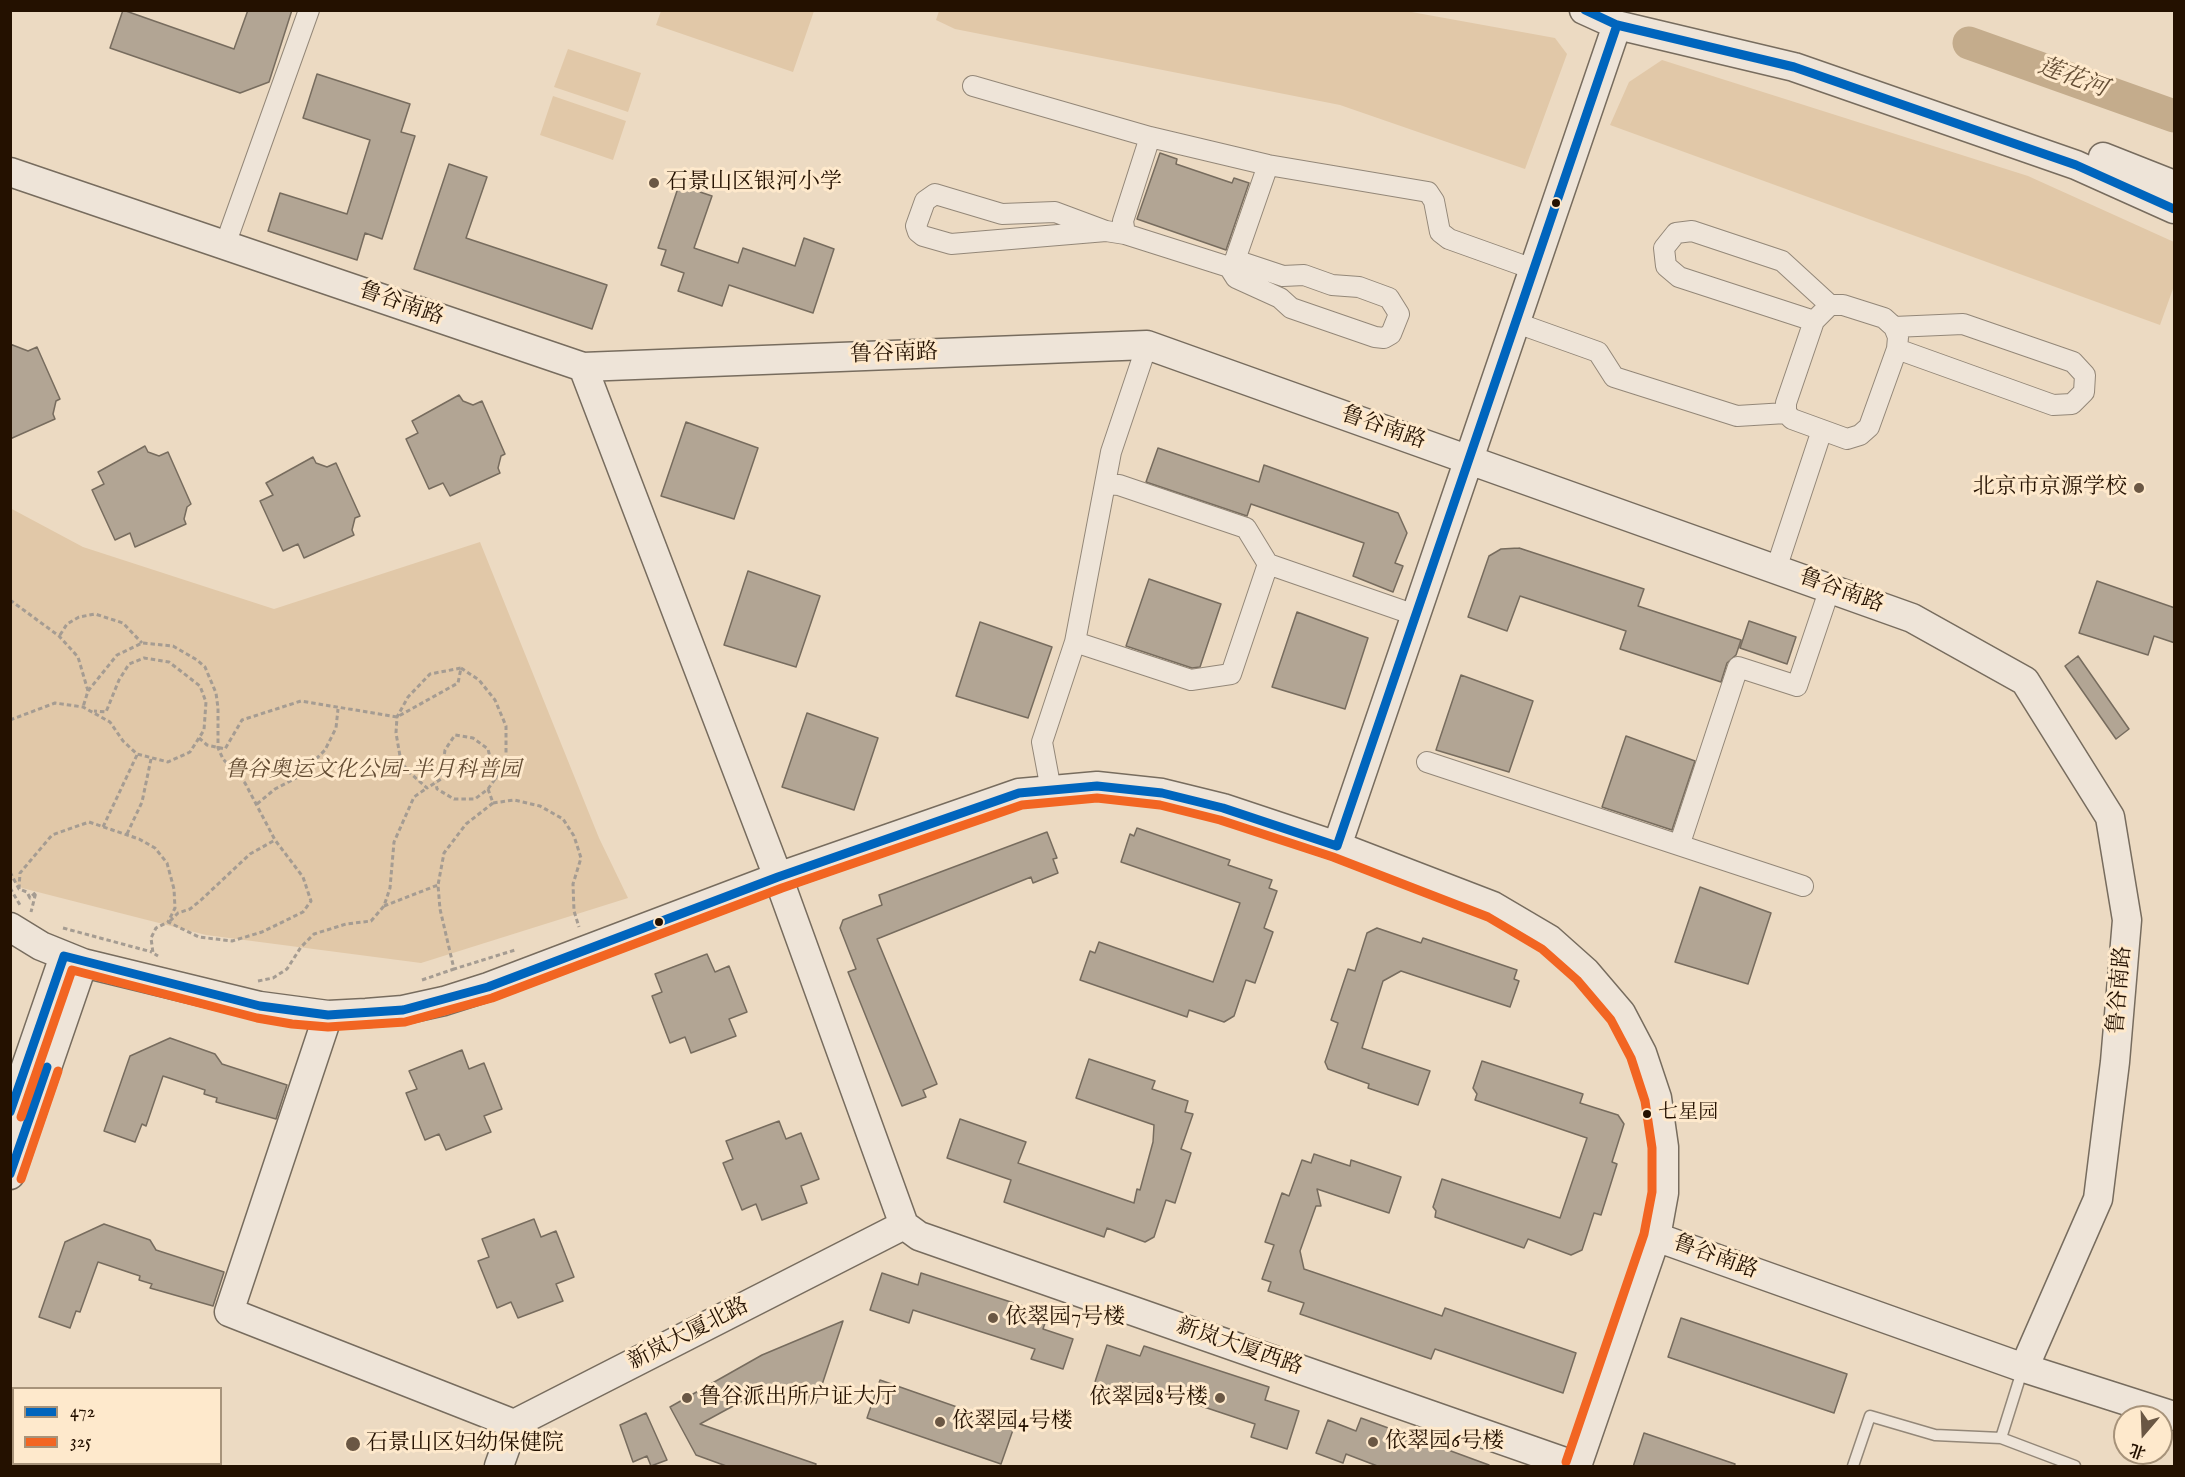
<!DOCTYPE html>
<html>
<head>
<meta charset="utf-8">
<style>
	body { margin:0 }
	#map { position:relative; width:2185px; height:1477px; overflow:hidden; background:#ecdac2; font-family:"IM FELL English","Noto Serif SC",serif }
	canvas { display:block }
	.frame { position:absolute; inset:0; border:12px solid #241100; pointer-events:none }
	.legend { position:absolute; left:12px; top:1387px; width:210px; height:78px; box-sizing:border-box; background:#fee9cc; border:2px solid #a7937a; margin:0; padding:8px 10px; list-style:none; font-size:18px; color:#241100 }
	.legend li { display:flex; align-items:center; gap:12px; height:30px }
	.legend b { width:30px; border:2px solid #a7937a }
	.north { position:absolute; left:2113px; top:1405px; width:60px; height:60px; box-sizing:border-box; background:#fee9cc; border:2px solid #a7937a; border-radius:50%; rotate:199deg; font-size:16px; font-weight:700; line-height:24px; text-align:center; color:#241100 }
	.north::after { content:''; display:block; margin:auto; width:21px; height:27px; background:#6a5744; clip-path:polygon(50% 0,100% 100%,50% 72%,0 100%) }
</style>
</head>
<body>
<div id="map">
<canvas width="2185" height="1477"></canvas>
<div class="frame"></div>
<ul class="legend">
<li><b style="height:8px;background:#0065bd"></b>472</li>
<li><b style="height:8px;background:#f26522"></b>325</li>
</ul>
<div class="north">北</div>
</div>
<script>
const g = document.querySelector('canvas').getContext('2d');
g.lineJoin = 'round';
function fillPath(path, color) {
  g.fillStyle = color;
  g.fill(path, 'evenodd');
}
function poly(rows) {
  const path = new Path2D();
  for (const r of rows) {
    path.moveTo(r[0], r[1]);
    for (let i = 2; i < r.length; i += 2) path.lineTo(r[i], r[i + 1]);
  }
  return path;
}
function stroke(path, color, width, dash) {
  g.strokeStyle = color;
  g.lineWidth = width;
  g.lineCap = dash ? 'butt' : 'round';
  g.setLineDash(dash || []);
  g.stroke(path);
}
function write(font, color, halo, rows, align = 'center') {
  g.font = font + ' "IM FELL English","Noto Serif SC",serif';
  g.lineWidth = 6;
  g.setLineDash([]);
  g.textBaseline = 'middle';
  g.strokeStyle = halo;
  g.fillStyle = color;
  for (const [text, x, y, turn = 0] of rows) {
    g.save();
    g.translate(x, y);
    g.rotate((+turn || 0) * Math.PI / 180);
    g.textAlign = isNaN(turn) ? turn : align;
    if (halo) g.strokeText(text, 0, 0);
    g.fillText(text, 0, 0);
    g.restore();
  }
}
const green = poly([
	[661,11,661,10,814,11,793,72,656,25],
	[939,11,1406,11,1555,38,1567,54,1525,169,1340,105,955,29,936,20],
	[568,49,641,73,628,112,554,87],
	[1662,60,2028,176,2174,242,2174,286,2160,325,1610,125,1629,82],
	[553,96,626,121,613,160,540,135],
	[10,508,83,547,274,609,480,542,599,838,628,898,421,963,206,935,22,888,10,879]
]);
const river = poly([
	[1969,43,2174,116]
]);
const building = poly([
	[123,10,234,49,248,10,292,10,269,82,240,93,110,48,123,10],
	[317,74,410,104,401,132,415,136,382,239,365,233,357,260,268,231,280,193,347,214,370,140,303,118,317,74],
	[1160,153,1177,159,1176,164,1232,183,1234,178,1249,183,1226,250,1137,219,1160,153],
	[449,164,487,177,466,238,607,285,592,329,414,269,449,164],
	[679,185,712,196,694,248,738,263,743,248,795,266,804,238,834,249,813,313,729,285,722,306,678,291,684,273,661,265,666,250,658,248,679,185],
	[10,344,28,351,37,347,60,399,56,401,53,414,55,419,10,439,10,344],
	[459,395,463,401,473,405,482,401,505,454,501,456,498,468,500,473,450,496,443,483,429,489,406,439,418,433,412,421,459,395],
	[686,422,758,448,734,519,661,496,686,422],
	[145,446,148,452,159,456,168,452,191,504,187,507,184,519,186,524,135,547,130,533,115,540,92,490,104,484,98,472,145,446],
	[1158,448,1259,482,1264,465,1398,513,1407,533,1395,563,1403,566,1393,592,1353,576,1364,543,1251,504,1247,516,1146,482,1158,448],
	[313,457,316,463,327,467,336,463,360,516,355,518,352,530,354,535,304,558,298,544,283,551,260,501,273,495,266,483,313,457],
	[1519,548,1644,589,1638,606,1741,640,1736,655,1727,663,1721,682,1620,649,1626,631,1520,596,1507,631,1468,617,1489,556,1501,549,1519,548],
	[748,571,820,596,796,667,724,645,748,571],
	[1149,579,1221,604,1200,667,1192,668,1126,646,1149,579],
	[2097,581,2175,608,2175,643,2154,636,2148,655,2079,633,2097,581],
	[1297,612,1368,638,1345,709,1272,687,1297,612],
	[1749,621,1796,637,1787,664,1740,648,1749,621],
	[980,622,1052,647,1028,718,956,696,980,622],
	[2078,656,2129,729,2116,739,2065,666,2078,656],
	[1461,675,1533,701,1509,772,1436,750,1461,675],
	[807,713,878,738,854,810,782,787,807,713],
	[1626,736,1695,761,1672,830,1602,807,1626,736],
	[1137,828,1230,860,1228,865,1272,880,1269,888,1277,891,1264,928,1273,932,1255,983,1246,980,1234,1016,1224,1022,1189,1010,1187,1017,1080,980,1090,951,1095,953,1099,942,1213,982,1240,903,1121,862,1130,834,1134,836,1137,828],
	[1047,832,1057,858,1053,859,1058,873,1033,883,1031,877,877,939,937,1084,923,1090,926,1097,902,1106,848,972,856,969,840,928,843,920,882,905,879,895,1047,832],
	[1700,887,1771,913,1748,984,1675,962,1700,887],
	[1377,928,1421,943,1423,938,1517,970,1514,979,1519,981,1510,1007,1401,971,1383,981,1362,1048,1430,1071,1418,1105,1368,1088,1369,1084,1328,1069,1325,1062,1338,1023,1331,1020,1348,969,1355,971,1367,933,1377,928],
	[707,954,715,972,729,966,747,1012,729,1019,736,1036,691,1053,685,1037,670,1043,652,996,662,992,655,974,707,954],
	[170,1038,215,1054,222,1064,287,1085,276,1119,216,1102,217,1098,204,1094,205,1090,163,1076,146,1126,142,1124,135,1142,104,1131,130,1056,170,1038],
	[462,1050,469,1069,484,1063,502,1109,484,1116,491,1132,446,1150,439,1134,425,1140,406,1093,417,1089,409,1071,462,1050],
	[1089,1059,1155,1081,1152,1089,1188,1101,1185,1112,1193,1114,1181,1149,1191,1153,1175,1203,1166,1200,1154,1237,1145,1242,1107,1228,1104,1237,1004,1202,1011,1180,947,1158,960,1119,1026,1142,1018,1163,1134,1203,1137,1189,1140,1190,1153,1142,1154,1125,1076,1098,1089,1059],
	[1482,1061,1583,1094,1580,1103,1618,1115,1624,1124,1612,1162,1617,1164,1601,1215,1594,1213,1582,1250,1571,1255,1528,1239,1524,1248,1435,1217,1436,1211,1433,1207,1442,1179,1560,1218,1587,1138,1475,1100,1477,1094,1473,1088,1482,1061],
	[779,1121,786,1139,801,1133,819,1179,801,1186,807,1203,762,1220,756,1204,742,1210,723,1163,733,1159,726,1141,779,1121],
	[1314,1154,1350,1166,1351,1160,1401,1177,1389,1213,1317,1189,1321,1206,1316,1206,1300,1251,1304,1269,1442,1316,1445,1308,1576,1353,1563,1393,1435,1349,1431,1359,1300,1314,1304,1303,1268,1291,1271,1282,1262,1279,1274,1245,1265,1242,1282,1193,1289,1196,1302,1160,1311,1163,1314,1154],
	[534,1219,541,1237,556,1231,574,1277,556,1284,563,1301,518,1318,511,1302,497,1308,478,1261,489,1257,482,1239,534,1219],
	[104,1224,150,1240,156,1250,224,1272,213,1306,150,1288,152,1284,139,1280,140,1276,98,1262,80,1312,76,1311,70,1328,39,1317,65,1242,104,1224],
	[882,1273,918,1285,921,1273,1048,1314,1043,1329,1073,1339,1063,1369,1031,1359,1035,1349,913,1310,909,1323,870,1310,882,1273],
	[1681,1318,1847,1374,1834,1413,1668,1357,1681,1318],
	[843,1321,816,1403,759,1385,757,1393,700,1424,816,1464,815,1467,729,1467,696,1455,670,1407,762,1355,843,1321],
	[1107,1345,1140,1356,1144,1346,1269,1387,1265,1400,1299,1411,1287,1449,1251,1437,1255,1424,1132,1383,1127,1396,1094,1385,1107,1345],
	[880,1380,1014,1427,1001,1464,867,1418,880,1380],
	[646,1413,667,1460,651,1466,647,1456,633,1462,620,1425,646,1413],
	[1361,1418,1489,1465,1489,1467,1380,1467,1346,1454,1343,1463,1316,1453,1328,1420,1356,1431,1361,1418],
	[1644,1433,1735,1464,1734,1467,1633,1467,1644,1433]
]);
const path = poly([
	[10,600,59,636,78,657,88,691,83,707],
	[60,635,67,624,79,617,95,614,123,623,142,643],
	[461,668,479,680,495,700,506,726,506,765,495,779],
	[88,691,117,655,142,643,173,646,197,660,205,667,216,693,218,708,218,748,223,759,245,783,275,840,303,877,311,901,303,912,262,932,232,941,199,937,168,922,156,928,151,938,153,953,158,956],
	[10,720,55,703,83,707,110,722,123,741,137,754,168,762,190,752,204,730,206,702,200,686,169,662,144,658,129,664,119,680,106,712,94,711],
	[199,738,207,745,225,749,242,720,301,701,397,717,458,683,461,668,430,674,408,697,397,717,396,733,401,762,410,773,427,788,441,779,445,750,455,735,473,738,488,749,495,779,488,789,475,799,454,799,437,789,436,783],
	[488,789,493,803,514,800,540,806,563,819,574,836,581,858,573,884,574,911,579,927],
	[493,803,466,824,444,853,438,885,440,909,454,969,515,950],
	[257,804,275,789,298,777,325,750,336,728,338,709],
	[103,827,137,755],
	[127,834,142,802,151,759],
	[10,872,19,889,27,892,30,898,36,892,31,912],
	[10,888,20,905],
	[19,889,20,873,52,835,89,822,139,839,155,848,167,863,174,889,175,908,168,922],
	[384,906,438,885],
	[170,921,178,913,190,909,201,900,250,854,275,840],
	[63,928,152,952],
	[422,980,454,969],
	[258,981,273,978,287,969,301,947,314,934,346,924,371,921,384,906,390,888,394,842,414,797,427,788]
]);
const lane = poly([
	[2023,1368,2001,1438,2075,1466],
	[1853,1466,1870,1416,1935,1435,2001,1438]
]);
const street = poly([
	[973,86,1150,137,1268,165,1428,192,1434,201,1440,232,1449,239,1533,269],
	[1150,137,1123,221,1125,234,1229,267,1235,260,1268,165],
	[1106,231,1055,212,1002,214,935,194,925,201,916,226,918,232,923,236,951,244,1106,231,1125,234],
	[225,245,309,10],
	[1229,267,1236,278,1280,298,1291,308,1375,337,1384,338,1391,334,1399,314,1389,298,1359,287,1332,285,1304,275,1283,276,1235,260],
	[1830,305,1843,305,1884,318,1894,327,1898,337,1897,349,1869,427,1860,435,1847,439,1792,419,1786,413,1786,403,1814,321,1830,305],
	[1814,321,1679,277,1666,266,1664,248,1676,233,1692,231,1782,261,1830,305],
	[1514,322,1598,352,1614,377,1737,416,1786,413],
	[1894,327,1963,324,2073,362,2085,375,2084,392,2072,404,2053,405,1897,349],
	[1105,484,1119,485,1246,528,1268,564,1415,615],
	[1776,569,1822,430],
	[1075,642,1191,680,1231,674,1268,564],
	[1427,762,1803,886],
	[1051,790,1042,742,1075,642,1111,452,1147,345],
	[1680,843,1738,667,1797,686,1830,588]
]);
const secondary = poly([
	[1584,10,1617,25,1794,67,2076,165,2174,209],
	[2103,157,2174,185],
	[10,172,583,367,1147,345,1912,618,2025,681,2110,817,2127,920,2115,1062,2098,1199,2024,1368],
	[583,367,778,877,904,1225],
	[1337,846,1617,25],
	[10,927,41,946,83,963,260,1006,328,1015,366,1013,403,1010,444,1001,488,987,778,877,1019,793,1097,786,1162,793,1223,808,1337,846,1493,906,1549,939,1586,972,1621,1013,1642,1053,1657,1098,1664,1147,1664,1193,1656,1237,1577,1466],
	[328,1015,229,1312,514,1424],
	[10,1113,64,956],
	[10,1175,83,963],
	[904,1225,919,1236,1576,1466],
	[1656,1237,2024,1368,2174,1416],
	[499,1466,514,1424,904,1225]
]);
const bus1 = poly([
	[1585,10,1617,25,1794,67,2076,165,2174,209],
	[1337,846,1617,25],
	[10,1112,64,956,260,1006,328,1015,403,1010,488,987,778,877,1019,793,1097,786,1162,793,1223,808,1337,846],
	[10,1174,47,1067]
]);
const bus2 = poly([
	[21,1117,72,970,257,1018,292,1024,328,1027,405,1022,492,998,782,888,1022,805,1097,798,1160,805,1220,820,1333,857,1488,917,1542,949,1577,980,1611,1020,1631,1058,1645,1101,1652,1148,1652,1192,1644,1234,1566,1462],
	[21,1179,58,1071]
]);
const markers = [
	[654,183,6,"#6a5744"],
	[1556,203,5,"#241100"],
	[2139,488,6,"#6a5744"],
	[659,922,5,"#241100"],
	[1647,1114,5,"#241100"],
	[993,1318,6,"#6a5744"],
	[687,1398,6,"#6a5744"],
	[1220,1398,6,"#6a5744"],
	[940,1422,6,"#6a5744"],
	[1373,1442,6,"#6a5744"],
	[353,1444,8,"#6a5744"]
];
const busNames = [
	["七星园",1658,1114]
];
const poiNames = [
	["石景山区银河小学",666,183],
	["北京市京源学校",2127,488,"right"],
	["依翠园7号楼",1005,1318],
	["鲁谷派出所户证大厅",699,1398],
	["依翠园8号楼",1208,1398,"right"],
	["依翠园4号楼",952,1422],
	["依翠园6号楼",1385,1442],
	["石景山区妇幼保健院",366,1444]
];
const streetNames = [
	["鲁谷南路",401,305,19],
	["鲁谷南路",894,355,-2],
	["鲁谷南路",1383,429,19],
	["鲁谷南路",1841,592,20],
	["鲁谷南路",2121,990,-85],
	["鲁谷南路",1715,1258,20],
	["新岚大厦北路",689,1335,-27],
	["新岚大厦西路",1239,1348,19]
];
const parkNames = [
	["鲁谷奥运文化公园-半月科普园",373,771]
];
const waterNames = [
	["莲花河",2072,79,20]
];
fillPath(green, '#e1c8a8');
stroke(river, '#c4ac8c', 33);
fillPath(building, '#b2a594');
stroke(building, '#776c5e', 1.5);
stroke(lane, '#938778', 13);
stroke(street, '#938778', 22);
stroke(secondary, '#776c5e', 31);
stroke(path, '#a59c92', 3, [4.5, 3]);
stroke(lane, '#eee4d8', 10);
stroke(street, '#eee4d8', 20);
stroke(secondary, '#eee4d8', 28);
stroke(bus1, '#0065bd', 9);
stroke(bus2, '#f26522', 9);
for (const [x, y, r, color] of markers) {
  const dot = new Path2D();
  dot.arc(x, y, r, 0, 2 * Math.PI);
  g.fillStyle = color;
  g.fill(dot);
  stroke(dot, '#fee9cc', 2);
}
write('20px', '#241100', '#fee9cc', busNames, 'left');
write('22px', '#241100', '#fee9cc', poiNames, 'left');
write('22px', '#241100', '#fee9cc', streetNames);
write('italic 22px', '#634c33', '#fee9cc', parkNames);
write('italic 24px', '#644e35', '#fee9cc', waterNames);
</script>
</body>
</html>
